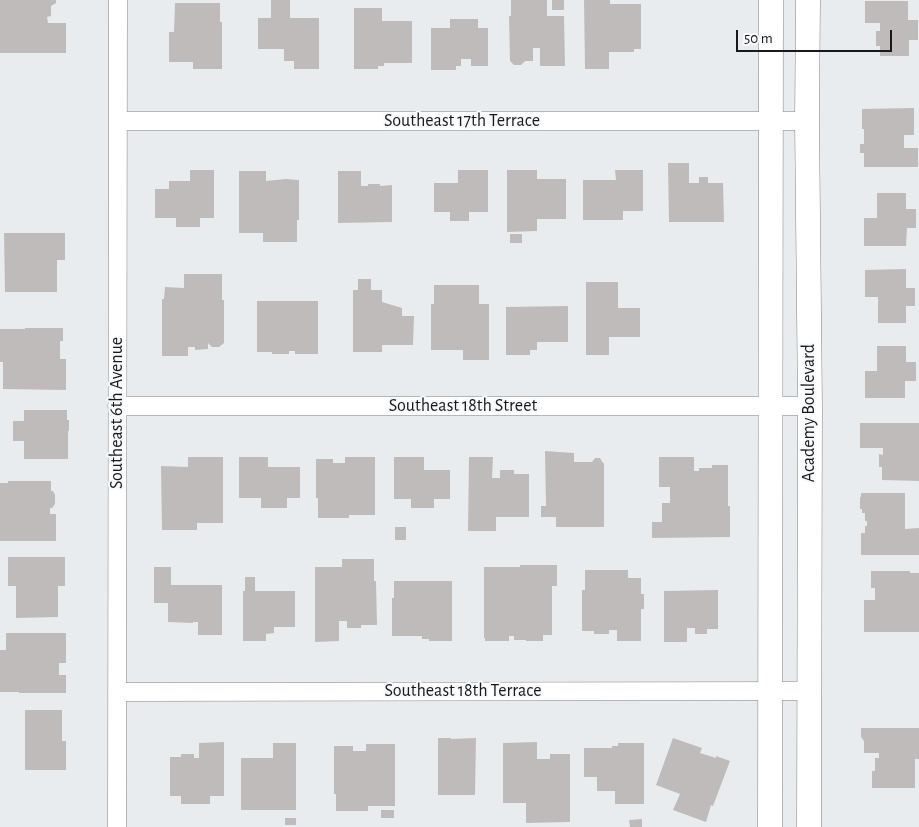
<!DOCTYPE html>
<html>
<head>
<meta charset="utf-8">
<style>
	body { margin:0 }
	#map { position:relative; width:919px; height:827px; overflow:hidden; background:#e9ecee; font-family:"Alegreya Sans",sans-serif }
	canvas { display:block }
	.scale { position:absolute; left:736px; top:30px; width:156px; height:22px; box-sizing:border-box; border:2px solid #19191a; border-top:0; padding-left:6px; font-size:15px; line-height:18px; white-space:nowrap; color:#19191a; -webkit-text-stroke:4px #f7f9fb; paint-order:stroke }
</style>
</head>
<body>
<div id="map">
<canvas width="919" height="827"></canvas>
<div class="scale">50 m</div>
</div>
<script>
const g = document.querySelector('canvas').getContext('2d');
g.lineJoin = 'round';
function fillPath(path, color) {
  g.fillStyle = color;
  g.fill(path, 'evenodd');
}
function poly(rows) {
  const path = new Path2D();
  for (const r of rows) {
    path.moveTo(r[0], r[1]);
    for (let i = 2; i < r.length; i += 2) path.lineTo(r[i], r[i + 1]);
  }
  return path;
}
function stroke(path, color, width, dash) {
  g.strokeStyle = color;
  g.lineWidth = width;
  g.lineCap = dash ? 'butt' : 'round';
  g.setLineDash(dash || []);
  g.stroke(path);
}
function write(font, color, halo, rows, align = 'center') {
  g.font = font + ' "Alegreya Sans",sans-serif';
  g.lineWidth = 4;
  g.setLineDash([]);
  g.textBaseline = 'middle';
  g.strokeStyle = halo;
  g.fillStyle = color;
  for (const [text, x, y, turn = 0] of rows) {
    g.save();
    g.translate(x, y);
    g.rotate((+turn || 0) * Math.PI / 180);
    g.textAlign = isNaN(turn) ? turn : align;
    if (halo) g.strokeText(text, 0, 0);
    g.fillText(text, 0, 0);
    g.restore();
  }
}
const building = poly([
	[0,0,56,0,56,3,51,6,51,16,47,17,48,23,66,23,66,53,0,53],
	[271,0,290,0,290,18,319,18,319,69,294,69,294,61,284,61,284,49,258,49,258,18,271,18],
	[511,0,547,0,547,16,564,16,565,66,540,66,540,48,533,48,533,61,525,61,521,65,514,65,510,61,509,16,511,16],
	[552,0,564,0,564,10,552,10],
	[584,0,610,0,610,4,641,4,641,49,634,49,634,52,609,52,609,69,585,69],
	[865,1,908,1,908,20,918,20,918,40,909,40,909,56,880,56,880,46,876,46,876,31,880,31,880,23,865,23],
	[175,3,220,3,220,22,222,22,222,69,193,69,193,62,169,62,169,32,174,32],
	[354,8,382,8,382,21,412,21,412,63,384,63,384,66,378,66,378,69,354,69],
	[450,19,478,19,478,28,488,28,488,66,471,66,471,59,461,59,461,66,456,66,456,70,431,70,431,28,450,28],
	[914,108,914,135,904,135,904,148,918,148,918,167,864,167,864,153,860,153,860,144,864,144,864,129,862,129,862,109],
	[668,163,689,163,689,183,699,183,699,177,708,177,708,183,723,183,724,222,669,222],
	[190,170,214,170,214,218,200,218,200,227,176,227,176,218,155,218,155,189,169,189,169,181,190,181],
	[458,170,488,170,488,212,469,212,469,221,450,221,450,212,434,212,434,183,458,183],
	[507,170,537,170,537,179,566,179,566,219,537,219,537,231,507,232],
	[615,170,643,170,643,211,623,211,623,220,583,220,583,180,616,180],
	[239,171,266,171,266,181,286,179,299,180,299,220,297,220,297,242,263,242,263,233,239,233],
	[338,171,361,171,361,186,368,186,368,184,380,184,380,186,392,185,392,222,338,223],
	[877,193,906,193,906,209,916,209,916,228,907,228,906,246,864,246,864,218,877,218],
	[4,233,65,233,65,260,57,260,57,292,5,292],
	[510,234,522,234,522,243,510,243],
	[906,269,906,288,915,288,915,306,906,306,906,323,878,323,878,297,865,297,865,270],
	[184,274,222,274,222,300,224,300,224,343,219,347,212,347,208,343,208,349,195,350,195,347,188,347,188,356,162,356,162,299,164,299,165,287,184,288],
	[358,279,371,279,371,290,382,290,382,302,402,308,402,316,414,316,413,345,382,345,382,352,353,352,353,290,358,290],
	[586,282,618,282,618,308,640,308,640,337,609,337,609,355,586,355],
	[434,285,479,285,479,304,489,304,489,360,463,360,463,350,431,350,431,304,434,304],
	[257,301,318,301,318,354,295,354,295,351,289,351,289,354,272,354,272,352,257,352],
	[568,306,568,342,537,342,537,350,530,350,530,355,506,355,506,307],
	[25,328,63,328,63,341,60,341,60,359,66,359,66,390,3,389,3,362,0,362,0,329,25,329],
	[877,346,906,346,906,362,916,362,916,381,905,381,905,398,865,398,865,371,877,371],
	[24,410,67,410,67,420,69,420,69,431,68,431,68,459,24,459,24,441,13,441,13,421,24,421],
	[860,423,919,423,919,481,882,480,882,467,879,467,879,454,883,455,883,448,860,448],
	[545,451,574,453,574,462,592,462,595,458,600,458,603,463,604,463,604,527,556,527,556,517,541,517,541,506,546,506],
	[188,457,223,457,223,523,197,523,197,530,162,530,161,466,188,467],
	[239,457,268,457,268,467,300,467,300,498,287,498,287,508,261,508,261,498,239,498],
	[345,457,375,457,375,515,349,515,349,518,318,518,318,498,316,498,316,459,333,459,333,463,345,463],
	[394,457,424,457,424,470,450,470,450,499,434,499,434,508,411,508,411,499,394,499],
	[469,457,493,457,492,478,500,478,500,470,514,470,514,474,529,474,529,517,496,517,496,531,468,531],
	[659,457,694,457,694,471,699,471,699,468,712,468,712,465,728,465,728,506,730,506,730,537,652,538,652,522,662,522,662,503,670,503,670,487,659,487],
	[8,481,51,481,51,491,53,491,55,495,55,504,52,508,50,508,50,514,56,514,56,541,0,541,0,483,8,483],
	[861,493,905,493,905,529,919,528,919,555,861,555,861,533,865,533,865,526,867,526,867,521,865,521,865,513,862,513,862,509,860,509,860,497,861,497],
	[395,527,406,527,406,540,395,540],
	[8,557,65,557,65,586,58,586,58,617,16,618,16,586,8,586],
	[342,559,374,559,374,581,376,581,377,625,361,625,361,628,347,628,347,621,339,621,339,641,315,642,315,567,342,567],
	[520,565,557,565,557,586,552,586,552,635,543,635,543,641,526,641,526,640,514,640,514,636,509,636,509,641,485,641,485,638,484,638,484,567,520,567],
	[154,567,171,567,171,585,222,585,222,635,198,635,198,622,193,622,193,623,168,622,168,603,154,603],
	[585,570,628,570,628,578,641,578,641,594,644,594,644,609,641,609,641,641,617,641,617,630,609,630,609,634,594,634,594,631,582,631,582,590,585,590],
	[871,571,910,571,910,573,919,573,919,632,864,632,864,600,875,600,875,588,871,588],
	[245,577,255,577,255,591,295,591,295,627,274,627,274,633,266,634,266,641,243,641,243,591,245,591],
	[394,581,452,581,452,641,429,641,429,639,422,639,422,636,392,636,392,598,394,598],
	[718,590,718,629,707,629,707,634,695,634,695,628,687,628,687,642,664,642,664,591],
	[6,633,66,633,66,663,59,663,59,675,66,675,66,693,19,693,19,692,0,692,0,650,6,650],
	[25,710,62,710,62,741,66,741,66,770,25,770],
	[861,728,919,728,919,759,915,759,915,788,872,788,872,771,875,771,875,758,879,758,879,753,864,753,864,741,861,737],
	[438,738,451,738,451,739,476,738,475,795,438,795],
	[673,738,702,748,700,753,716,758,716,756,730,761,713,806,711,805,706,822,673,810,680,794,656,785],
	[224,742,224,796,210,796,210,804,181,804,181,796,170,796,170,757,181,757,181,754,194,754,194,758,199,758,199,743],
	[537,742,537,759,550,759,550,754,570,754,570,822,526,823,526,803,503,803,503,743],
	[273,743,296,743,296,810,241,810,241,758,273,758],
	[618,743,644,743,644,804,615,804,615,791,597,791,597,777,584,777,584,748,612,748,612,746,618,746],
	[366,744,395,744,395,806,368,806,368,811,336,811,336,794,334,794,334,746,353,746,353,751,366,751],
	[381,810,394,810,394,818,381,818],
	[285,818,296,818,296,825,285,825],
	[642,819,642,827,630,827,629,820]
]);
const street = poly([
	[118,121,807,121],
	[117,406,810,406],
	[117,692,810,691],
	[117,827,118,0]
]);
const secondary = poly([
	[808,0,807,121,810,406,809,827],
	[770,827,771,0]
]);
const streetNames = [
	["Southeast 17th Terrace",462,121],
	["Southeast 18th Street",463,406],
	["Southeast 6th Avenue",117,413,-90],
	["Academy Boulevard",809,413,-90],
	["Southeast 18th Terrace",463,691]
];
fillPath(building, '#bfbbbb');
stroke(street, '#828486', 19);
stroke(secondary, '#828486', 25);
stroke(street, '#fff', 18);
stroke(secondary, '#fff', 24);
write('18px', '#19191a', '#f7f9fb', streetNames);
</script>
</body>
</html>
